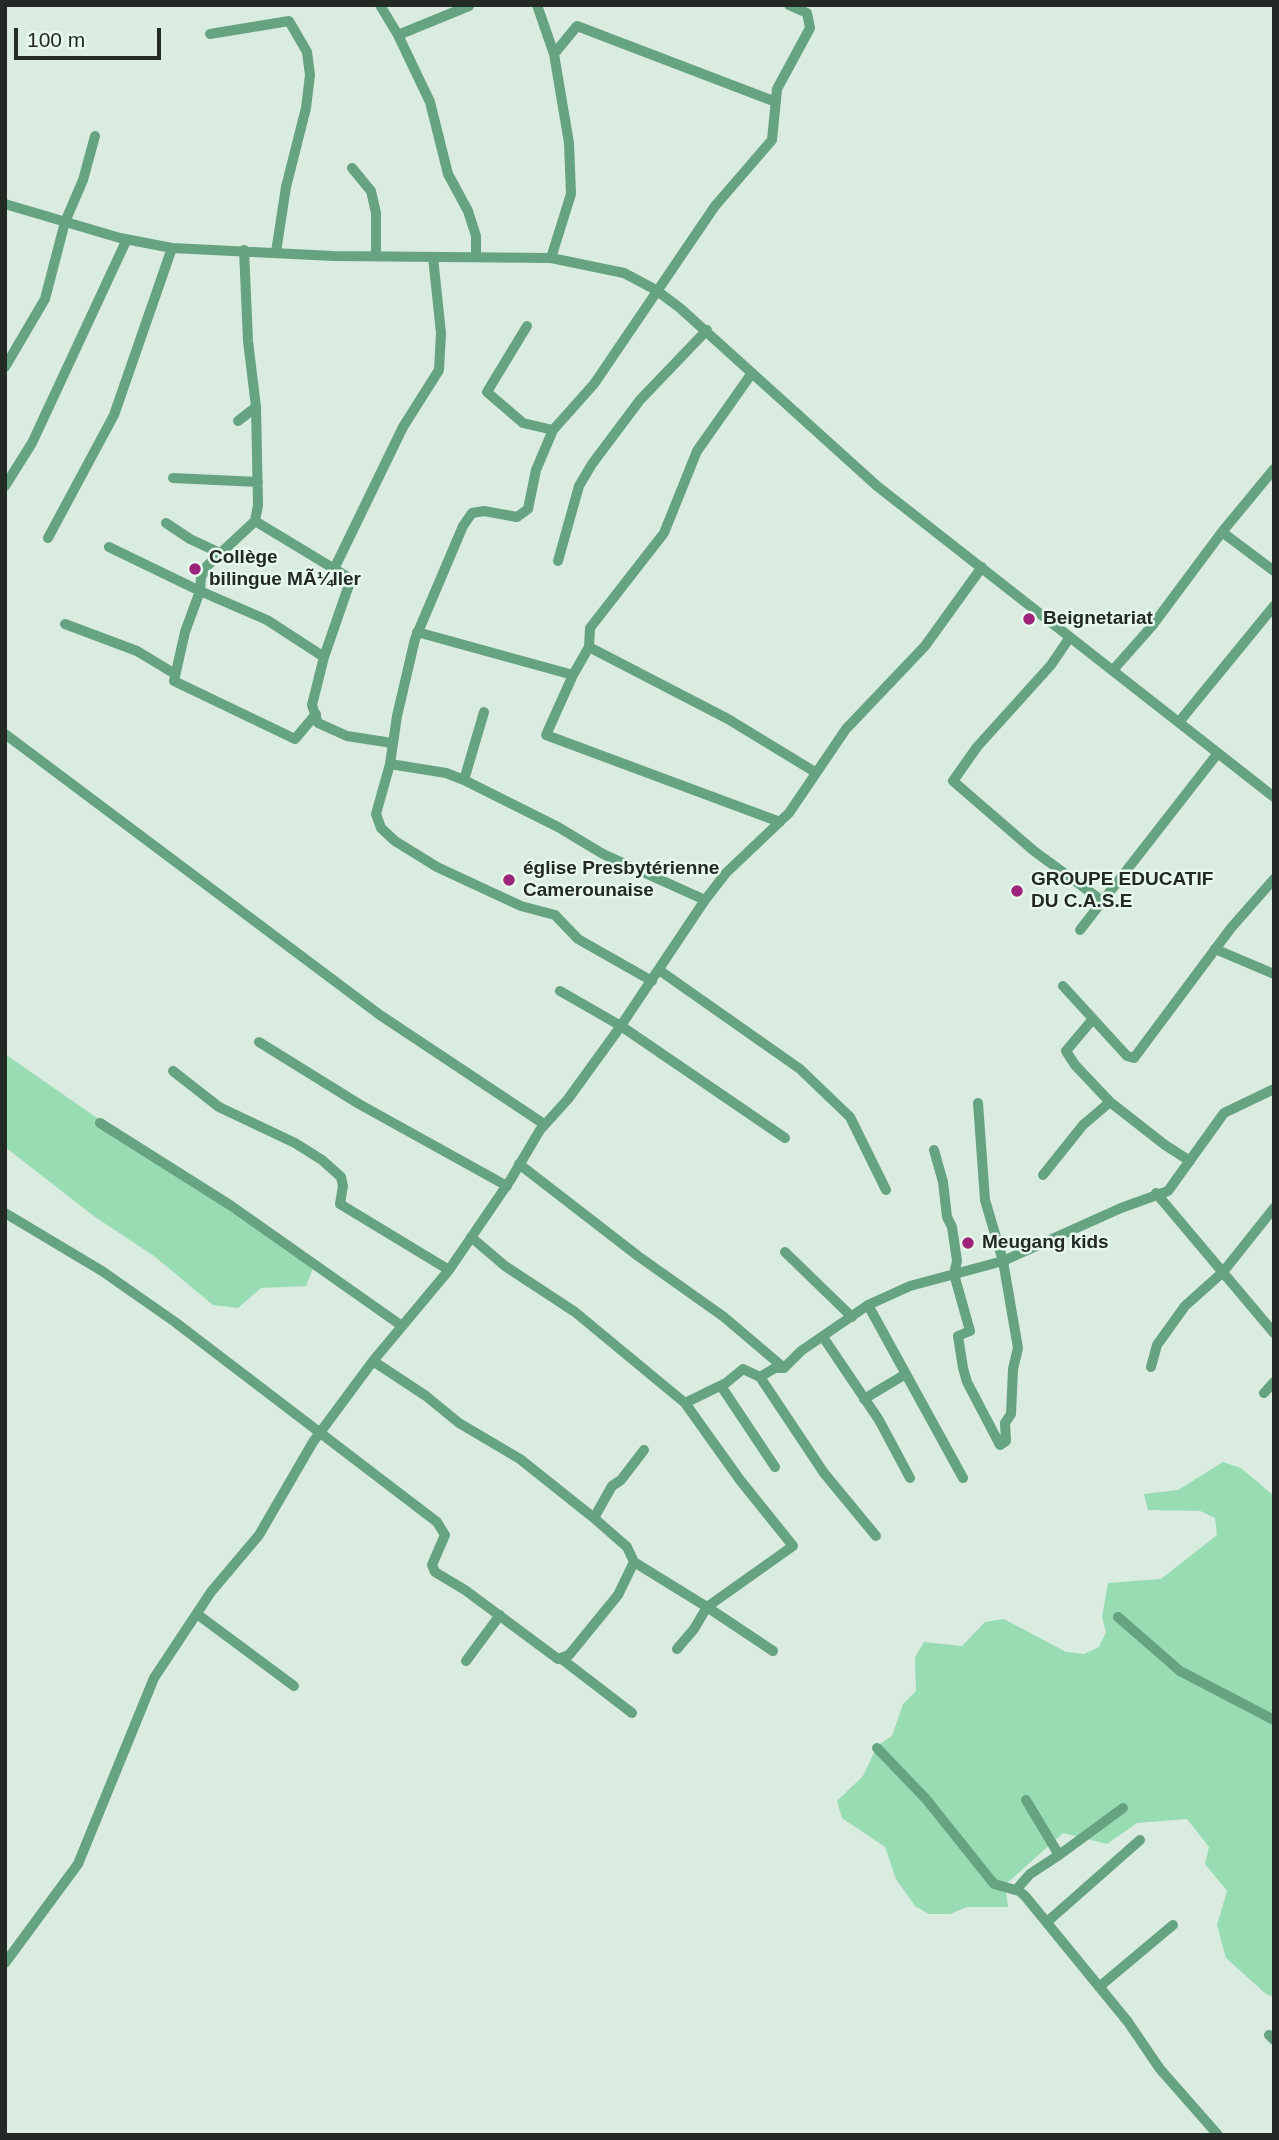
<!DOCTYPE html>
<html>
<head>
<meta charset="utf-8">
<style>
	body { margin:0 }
	#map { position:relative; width:1279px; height:2140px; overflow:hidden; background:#daebe0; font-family:Arial,sans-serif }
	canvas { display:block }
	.frame { position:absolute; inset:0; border:7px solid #232925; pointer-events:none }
	.scale { position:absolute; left:14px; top:28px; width:147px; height:32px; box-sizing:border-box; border:4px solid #232925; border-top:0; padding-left:9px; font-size:21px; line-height:24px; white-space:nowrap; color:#232925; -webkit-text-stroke:5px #e7f8ed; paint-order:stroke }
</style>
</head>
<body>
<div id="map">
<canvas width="1279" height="2140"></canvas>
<div class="frame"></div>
<div class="scale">100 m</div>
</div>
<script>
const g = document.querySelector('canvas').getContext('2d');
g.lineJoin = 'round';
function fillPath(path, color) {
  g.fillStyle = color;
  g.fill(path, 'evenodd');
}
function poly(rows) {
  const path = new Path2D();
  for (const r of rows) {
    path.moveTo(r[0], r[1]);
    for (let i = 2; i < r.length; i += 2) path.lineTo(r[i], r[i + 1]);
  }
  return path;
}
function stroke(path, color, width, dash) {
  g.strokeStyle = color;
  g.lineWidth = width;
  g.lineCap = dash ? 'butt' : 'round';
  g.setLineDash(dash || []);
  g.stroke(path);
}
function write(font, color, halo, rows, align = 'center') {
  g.font = font + ' Arial,sans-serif';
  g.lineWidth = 5;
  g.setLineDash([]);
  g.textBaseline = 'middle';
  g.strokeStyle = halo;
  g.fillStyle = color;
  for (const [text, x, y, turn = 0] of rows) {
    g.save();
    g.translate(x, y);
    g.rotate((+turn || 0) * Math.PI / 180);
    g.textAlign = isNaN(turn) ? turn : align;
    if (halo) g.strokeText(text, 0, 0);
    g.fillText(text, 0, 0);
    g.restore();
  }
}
const green = poly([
	[5,1054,313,1268,306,1286,261,1288,238,1308,213,1305,154,1256,95,1217,5,1147],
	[1223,1462,1241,1468,1274,1496,1274,1997,1266,1994,1226,1958,1217,1925,1227,1891,1205,1864,1209,1847,1187,1819,1137,1823,1107,1844,1063,1833,1005,1885,1008,1907,967,1907,950,1914,929,1914,915,1906,896,1879,885,1847,842,1818,837,1801,863,1776,877,1746,892,1736,903,1704,916,1691,915,1657,924,1642,962,1646,985,1622,1004,1619,1066,1652,1084,1654,1099,1647,1106,1632,1102,1617,1108,1583,1161,1579,1217,1535,1215,1518,1200,1511,1148,1510,1144,1494,1178,1490]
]);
const street = poly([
	[380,5,398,35,430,102,448,174,468,211,476,236,476,257],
	[537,5,554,54,569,143,571,194,551,258],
	[210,34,289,21,307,52,310,75,306,108,286,187,276,252],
	[398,35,469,6],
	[554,54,577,26,776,102],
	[352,168,371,191,376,213,376,256],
	[5,204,120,238,172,248,333,256,551,258,624,273,656,290,680,308,877,486,1274,797],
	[244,250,248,341,256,407,258,505,255,521,207,566,201,577,200,591,267,620,324,657,312,705,318,723,347,736,392,743],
	[527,326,487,392,523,423,553,430],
	[5,367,45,299,65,222,83,180,95,136],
	[752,373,697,451,664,533,590,628,589,647,728,719,815,772],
	[238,421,256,407],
	[1274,469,1222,532,1274,571],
	[173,478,258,482],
	[5,486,32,443,127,239],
	[255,521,351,579,324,657],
	[166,523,190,539,220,553],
	[48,538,114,415,172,248],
	[109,547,200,591,185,632,174,681,295,739,316,714],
	[558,561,579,486,592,464,640,400,707,330],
	[335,567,403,427,439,370,441,333,433,257],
	[65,624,137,651,175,674],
	[417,632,573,675,589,647],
	[1070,637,1051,665,977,747,953,781,1034,851,1101,900],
	[1113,670,1152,626,1222,532],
	[573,675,546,735,780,822],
	[1179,722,1274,606],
	[5,734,380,1015,544,1124],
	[390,764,446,773,464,780,484,712],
	[464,780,558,827,603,854,705,900],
	[1080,930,1218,753],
	[1215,949,1274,974],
	[659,970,800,1069,850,1117,886,1190],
	[652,981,578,939,555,915,521,906,437,867,395,841,381,828,376,814,390,764,397,716,415,639,463,526,472,513,484,511,517,517,528,509,536,470,553,430,594,384,715,206,772,140,777,89,810,28,807,13,789,5],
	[1063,986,1127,1056,1134,1058,1231,928,1274,879],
	[560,991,621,1026,785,1138],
	[1093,1019,1066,1051,1075,1065,1110,1102,1165,1145,1190,1161],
	[259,1042,359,1104,507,1186],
	[173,1071,219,1107,295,1143,322,1160,341,1177,343,1186,340,1204,449,1270],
	[100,1123,230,1205,402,1326],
	[934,1150,943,1182,947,1217,952,1227,957,1261,954,1274,970,1331,958,1336,963,1368,967,1382,1000,1445,1006,1441,1005,1423,1011,1414,1013,1369,1018,1348,1003,1261,985,1200,978,1103],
	[519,1164,638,1256,724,1317,784,1368],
	[1043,1175,1083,1125,1110,1102],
	[1156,1193,1274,1333],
	[5,1213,102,1271,175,1322,437,1522,445,1535,432,1565,435,1572,465,1590,558,1659,569,1655,618,1595,634,1562],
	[471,1237,505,1266,575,1312,685,1403,740,1480,793,1546,707,1607,773,1651],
	[785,1252,852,1317],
	[868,1305,963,1478],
	[823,1337,879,1420,910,1478],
	[373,1361,426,1396,459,1423,520,1459,594,1518,627,1547,634,1562,707,1607,694,1629,677,1649],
	[1151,1367,1157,1345,1185,1306,1223,1272,1274,1208],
	[760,1377,824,1473,876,1536],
	[721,1386,775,1467],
	[1264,1393,1274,1382],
	[864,1399,904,1375],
	[685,1403,726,1383,743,1369,760,1377,775,1368,784,1368,801,1351,868,1305,910,1286,1003,1261,1121,1208,1168,1191,1224,1113,1274,1089],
	[594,1518,612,1486,621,1480,644,1450],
	[197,1614,294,1686],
	[1118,1617,1180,1671,1274,1720],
	[563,1660,632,1713],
	[466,1661,500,1615],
	[877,1748,926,1799,994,1884,1019,1891,1025,1896,1128,2022,1160,2069,1218,2135],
	[1059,1855,1123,1808],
	[1016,1890,1030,1874,1059,1855,1026,1800],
	[1047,1922,1140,1840],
	[5,1963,78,1864,154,1678,211,1592,259,1535,313,1442,373,1361,449,1270,511,1179,540,1130,568,1099,618,1030,705,900,726,873,789,813,846,729,925,646,982,567],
	[1099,1987,1173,1925],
	[1269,2035,1274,2040]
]);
const markers = [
	[195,569,7,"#9e237a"],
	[1029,619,7,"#9e237a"],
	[509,880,7,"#9e237a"],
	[1017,891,7,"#9e237a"],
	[968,1243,7,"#9e237a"]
];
const poiNames = [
	["Collège",209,558],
	["bilingue MÃ¼ller",209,580],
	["Beignetariat",1043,619],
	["église Presbytérienne",523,869],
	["Camerounaise",523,891],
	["GROUPE EDUCATIF",1031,880],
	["DU C.A.S.E",1031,902],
	["Meugang kids",982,1243]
];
fillPath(green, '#98dcb4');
stroke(street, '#66a380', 10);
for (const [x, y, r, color] of markers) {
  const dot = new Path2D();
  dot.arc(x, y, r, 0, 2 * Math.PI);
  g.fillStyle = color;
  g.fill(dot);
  stroke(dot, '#e7f8ed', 2.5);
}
write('bold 19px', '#232925', '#e7f8ed', poiNames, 'left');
</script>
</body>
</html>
